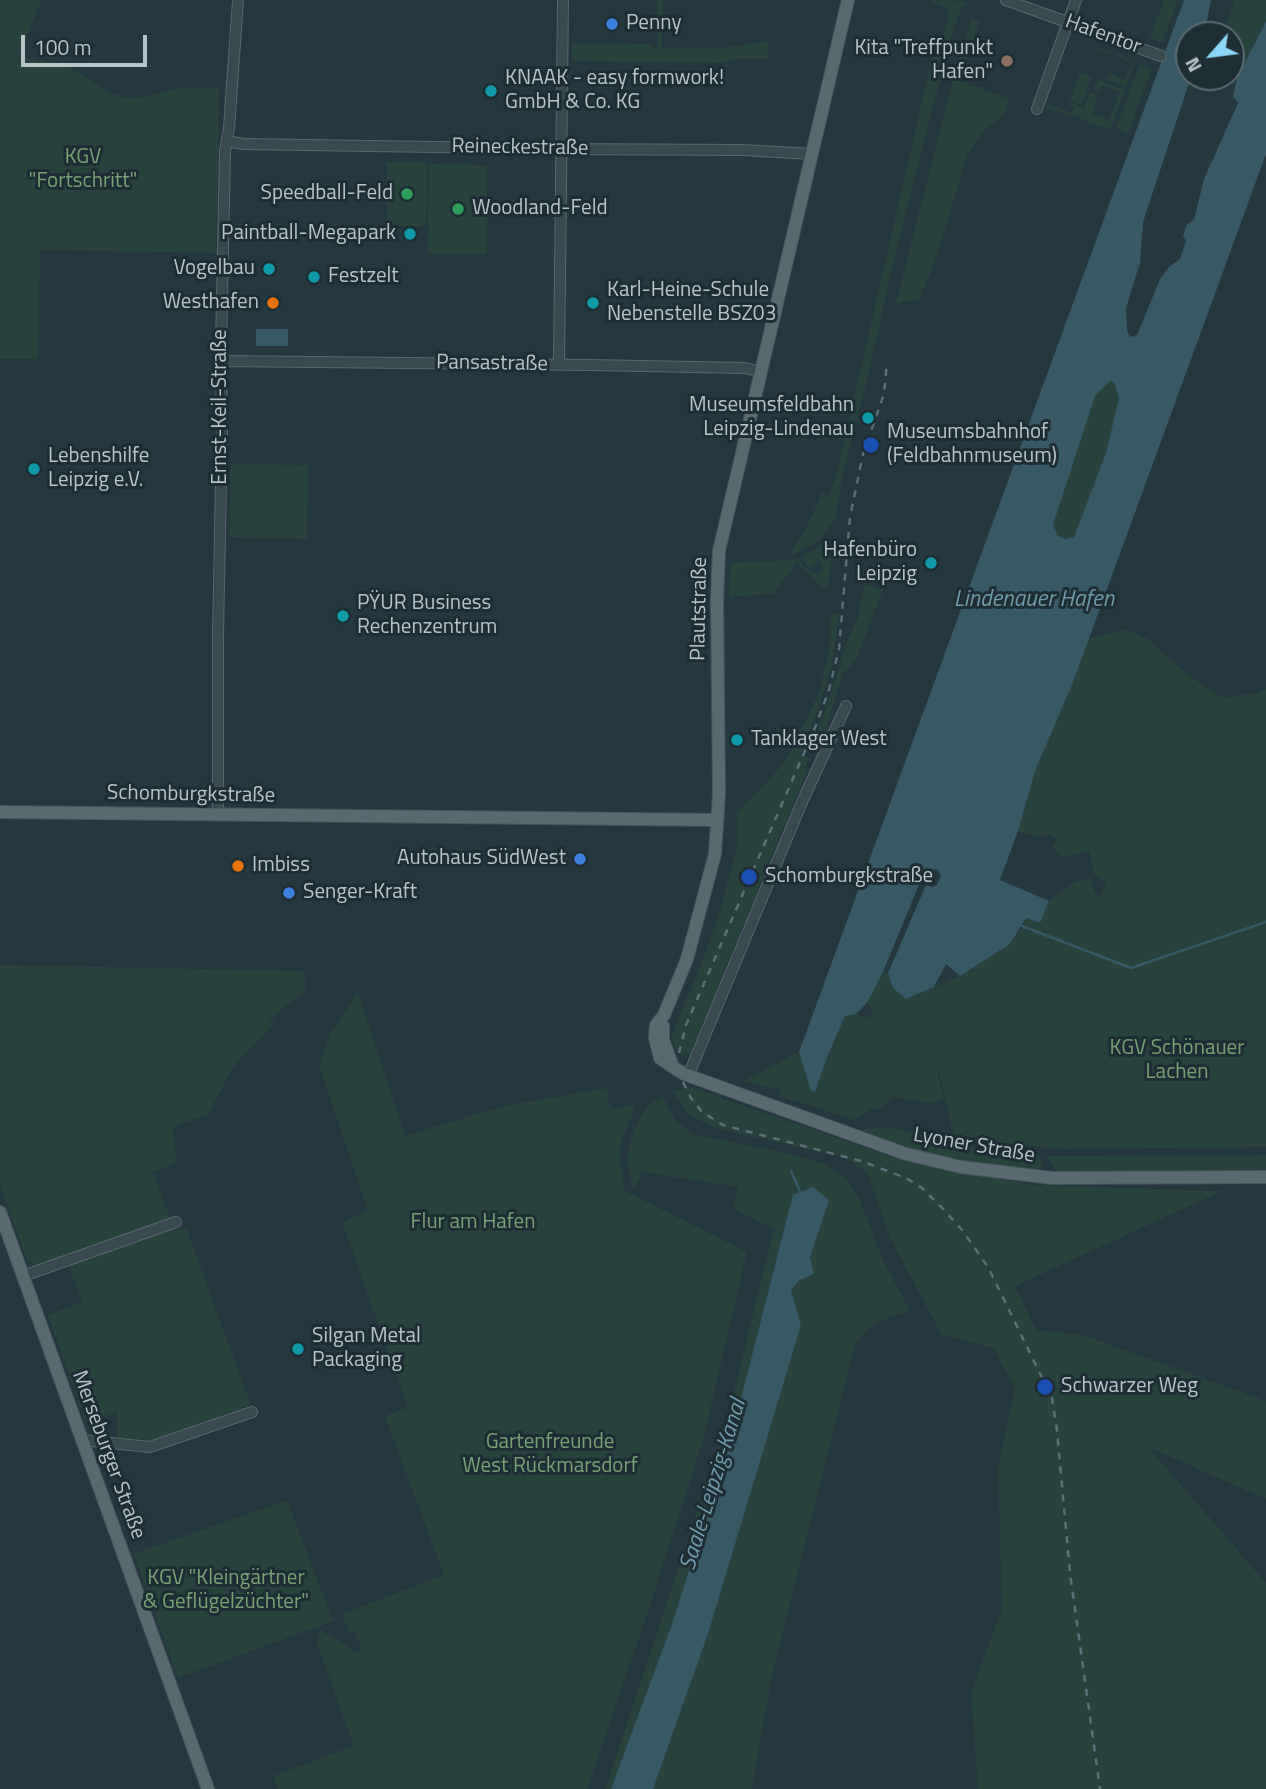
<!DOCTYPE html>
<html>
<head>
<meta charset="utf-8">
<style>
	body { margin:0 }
	#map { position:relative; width:1266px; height:1789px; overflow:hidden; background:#253840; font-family:"Titillium Web",sans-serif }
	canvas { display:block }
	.north { position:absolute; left:1175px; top:21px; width:70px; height:70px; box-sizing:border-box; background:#1e2e35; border:2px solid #5b6a71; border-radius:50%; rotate:242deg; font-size:19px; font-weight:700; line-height:28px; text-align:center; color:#b6c4ca }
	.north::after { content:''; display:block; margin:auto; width:24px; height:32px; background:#8dd5f8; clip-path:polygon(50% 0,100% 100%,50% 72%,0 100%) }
	.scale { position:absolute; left:21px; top:35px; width:126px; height:32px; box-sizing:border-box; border:4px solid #b6c4ca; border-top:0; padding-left:9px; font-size:21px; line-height:24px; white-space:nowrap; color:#b6c4ca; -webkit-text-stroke:5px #1e2e35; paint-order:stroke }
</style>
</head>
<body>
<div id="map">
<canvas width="1266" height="1789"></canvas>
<div class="north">N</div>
<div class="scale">100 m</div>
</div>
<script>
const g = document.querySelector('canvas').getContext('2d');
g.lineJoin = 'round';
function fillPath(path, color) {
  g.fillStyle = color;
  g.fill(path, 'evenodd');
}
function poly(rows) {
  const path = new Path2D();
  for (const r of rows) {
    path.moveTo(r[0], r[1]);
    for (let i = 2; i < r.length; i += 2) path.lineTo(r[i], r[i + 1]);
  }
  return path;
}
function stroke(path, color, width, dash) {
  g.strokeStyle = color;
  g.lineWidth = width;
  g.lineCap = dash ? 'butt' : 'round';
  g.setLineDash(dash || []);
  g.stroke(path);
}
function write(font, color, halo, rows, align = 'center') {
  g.font = font + ' "Titillium Web",sans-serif';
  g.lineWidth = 6;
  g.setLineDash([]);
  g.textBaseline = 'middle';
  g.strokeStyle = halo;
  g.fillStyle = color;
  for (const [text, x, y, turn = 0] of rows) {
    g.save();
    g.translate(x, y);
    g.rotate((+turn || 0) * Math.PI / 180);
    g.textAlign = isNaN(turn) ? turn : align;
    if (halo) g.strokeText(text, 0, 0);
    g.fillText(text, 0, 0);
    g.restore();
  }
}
const green = poly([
	[0,0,42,0,18,57,63,64,113,94,128,98,145,97,181,88,219,88,216,253,40,250,38,359,0,359],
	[657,0,663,0,662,48,724,48,768,41,768,59,739,59,720,63,572,61,572,43,652,44,652,47,657,47],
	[929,0,967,1,960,12,950,41,893,263,868,377,843,473,835,519,819,541,789,557,809,522,822,493,829,496,836,476,935,45,941,43,948,20,947,9],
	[1164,0,1178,0,1162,43,1150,38],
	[1235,0,1266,0,1266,21,1237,78,1231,66,1231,35,1222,35],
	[972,18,979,22,961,81,1010,99,1003,116,984,130,968,153,937,256,919,300,896,303,953,79],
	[1092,45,1135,61,1126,87,1107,80,1110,73,1126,80,1126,76,1133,61,1129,59,1128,61,1112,53,1111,55,1103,50,1102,52,1093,46,1091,48],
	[1140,64,1152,69,1128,133,1116,128],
	[1080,73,1091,77,1081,105,1070,101],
	[1098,80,1125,90,1110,130,1080,119,1081,117,1078,116,1076,118,1046,107,1047,104,1072,113,1074,107,1069,103,1084,108,1090,92,1098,95,1092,113,1109,120,1120,92,1102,85,1099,92,1094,90],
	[387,162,427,162,426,226,387,226],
	[429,164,487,165,487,254,428,254],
	[1116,358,1119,399,1106,453,1074,537,1066,539,1058,536,1053,525,1086,422,1071,425],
	[231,464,308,465,307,539,229,537],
	[822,544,832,551,828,587,822,588,797,562,773,594,729,597,731,563,790,560,798,558,804,567,818,574,822,570,821,563,817,561,811,567,808,567,801,557],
	[864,584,883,590,856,660,843,674,822,740,815,737,832,691,844,649,858,617],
	[839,613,832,667,818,710,800,754,811,759,810,762,807,762,804,768,807,770,692,1051,690,1054,682,1055,676,1049,671,1037,699,970,721,908,737,846,737,813,769,781,791,752,820,690,829,651,831,614],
	[1127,630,1148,639,1184,672,1223,698,1257,693,1266,689,1266,1147,1064,1149,1009,1144,953,1134,939,1071,950,1060,937,1071,944,1098,933,1103,892,1097,881,1109,871,1109,854,1120,780,1096,781,1090,744,1081,799,1052,811,1090,815,1092,828,1055,845,1016,856,1014,869,1018,873,1012,867,1003,883,972,888,973,893,988,906,999,960,976,1010,944,1023,926,1026,918,1040,923,1049,901,1075,882,1091,878,1094,892,1099,899,1106,882,1094,874,1089,851,1061,858,1052,845,1059,839,1049,834,1037,837,1018,831,1035,771,1072,685,1089,638],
	[0,965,305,971,305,991,269,1019,275,1022,233,1067,208,1114,173,1127,176,1163,153,1172,175,1231,186,1228,251,1405,153,1440,117,1438,117,1412,86,1423,48,1315,82,1302,65,1256,36,1266,27,1260,0,1185],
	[358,992,405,1136,504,1106,607,1088,609,1104,614,1109,632,1105,635,1109,621,1141,620,1160,625,1191,747,1252,703,1440,648,1612,587,1789,278,1789,273,1776,354,1746,317,1644,320,1630,357,1652,362,1651,355,1631,349,1633,342,1614,444,1575,385,1416,408,1407,342,1222,368,1211,319,1065,331,1032],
	[690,1087,895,1158,1032,1185,1222,1191,1015,1286,1036,1330,1083,1335,1266,1401,1266,1499,1148,1447,1266,1583,1266,1789,978,1789,971,1693,1002,1608,998,1467,1015,1388,993,1348,942,1335,890,1238,867,1172,842,1157,712,1127,688,1114,673,1091],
	[663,1097,675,1120,692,1134,781,1152,825,1164,844,1176,859,1198,883,1260,910,1311,875,1323,855,1344,772,1674,752,1789,653,1789,708,1634,801,1325,791,1291,800,1280,814,1274,810,1257,829,1200,813,1187,673,1621,611,1789,605,1789,725,1428,774,1229,733,1208,739,1187,643,1172,633,1190,627,1161,630,1143,636,1126,648,1105],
	[881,1127,899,1129,989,1150,1039,1155,1043,1168,1014,1169,961,1160,914,1150,858,1130],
	[1266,1155,1266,1172,1057,1172,1046,1156],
	[287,1500,333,1621,178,1678,134,1554]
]);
const water = poly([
	[1184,0,1211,0,1204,35,1189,35,1189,77,1191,77,1143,222,1140,263,1126,308,1127,330,1130,337,1137,335,1160,279,1169,267,1180,259,1186,241,1183,236,1187,224,1194,220,1204,179,1238,103,1233,97,1237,78,1266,21,1266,154,1072,685,1035,771,1018,831,1000,880,1049,901,1040,923,1026,918,1010,944,960,976,946,964,934,987,906,999,893,988,888,973,926,885,932,887,937,885,941,876,937,869,925,870,883,972,867,1003,856,1014,845,1016,828,1055,815,1092,811,1091,799,1052],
	[1111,380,1115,384,1119,398,1106,453,1074,537,1066,539,1058,536,1053,525,1095,396],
	[256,329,288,329,288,346,256,346],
	[813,1187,829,1200,810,1257,814,1274,800,1280,791,1290,801,1325,708,1634,653,1789,611,1789,673,1621,733,1430,793,1195]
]);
const stream = poly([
	[1022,926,1131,968,1266,922],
	[791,1171,801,1194]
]);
const minor = poly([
	[1006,0,1161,56],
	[1037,109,1076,0],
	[227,141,243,144,561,149,742,150,812,154],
	[222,361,590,365,745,368,761,372],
	[559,365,563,0],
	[218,815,218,636,222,429,221,346,225,151,229,128,238,0],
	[688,1076,802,802,846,706],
	[23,1276,176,1222],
	[82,1440,150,1447,252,1412]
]);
const major = poly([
	[0,812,717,820],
	[663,1026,663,1040,673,1067],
	[676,1069,660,1058,655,1038,656,1025,664,1015,687,959,715,854,719,793,717,600,719,551,848,0],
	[684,1074,906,1154,961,1167,1052,1178,1266,1177],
	[0,1212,208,1789]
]);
const rail = poly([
	[679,1053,686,1025,814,730,829,690,839,649,850,517,863,454,884,394,887,362],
	[683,1082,691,1098,702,1112,723,1125,861,1161,906,1178,922,1188,943,1209,962,1230,988,1267,1052,1398,1057,1431,1070,1573,1100,1789]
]);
const majorBridge = poly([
	[676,1069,684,1074]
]);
const markers = [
	[612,24,7,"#3f7fe0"],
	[1007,61,7,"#8d6e63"],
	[491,91,7,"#0f9aa8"],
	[407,194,7,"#2e9e5b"],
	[458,209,7,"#2e9e5b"],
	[410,234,7,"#0f9aa8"],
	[269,269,7,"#0f9aa8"],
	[314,277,7,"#0f9aa8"],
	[273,303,7,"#e8710a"],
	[593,303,7,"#0f9aa8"],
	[868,418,7,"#0f9aa8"],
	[871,445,9,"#1a4fb4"],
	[34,469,7,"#0f9aa8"],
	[931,563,7,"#0f9aa8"],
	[343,616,7,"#0f9aa8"],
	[737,740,7,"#0f9aa8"],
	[580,859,7,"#3f7fe0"],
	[238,866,7,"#e8710a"],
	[749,877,9,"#1a4fb4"],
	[289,893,7,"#3f7fe0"],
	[298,1349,7,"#0f9aa8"],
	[1045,1387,9,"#1a4fb4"]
];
const poiNames = [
	["Penny",626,24],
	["Kita \"Treffpunkt",993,49,"right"],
	["Hafen\"",993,73,"right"],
	["KNAAK - easy formwork!",505,79],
	["GmbH & Co. KG",505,103],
	["Speedball-Feld",393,194,"right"],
	["Woodland-Feld",472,209],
	["Paintball-Megapark",396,234,"right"],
	["Vogelbau",255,269,"right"],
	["Festzelt",328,277],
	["Karl-Heine-Schule",607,291],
	["Nebenstelle BSZ03",607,315],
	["Westhafen",259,303,"right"],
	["Museumsfeldbahn",854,406,"right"],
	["Leipzig-Lindenau",854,430,"right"],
	["Museumsbahnhof",887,433],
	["(Feldbahnmuseum)",887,457],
	["Lebenshilfe",48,457],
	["Leipzig e.V.",48,481],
	["Hafenbüro",917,551,"right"],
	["Leipzig",917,575,"right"],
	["PŸUR Business",357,604],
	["Rechenzentrum",357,628],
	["Tanklager West",751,740],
	["Autohaus SüdWest",566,859,"right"],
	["Imbiss",252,866],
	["Schomburgkstraße",765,877],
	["Senger-Kraft",303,893],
	["Silgan Metal",312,1337],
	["Packaging",312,1361],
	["Schwarzer Weg",1061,1387]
];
const streetNames = [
	["Hafentor",1103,35,20],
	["Reineckestraße",520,148,1],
	["Pansastraße",492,364,1],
	["Ernst-Keil-Straße",221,407,-90],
	["Plautstraße",700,609,-89],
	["Schomburgkstraße",191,795,1],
	["Lyoner Straße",974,1146,10],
	["Merseburger Straße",108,1455,70]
];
const parkNames = [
	["KGV",83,158],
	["\"Fortschritt\"",83,182],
	["KGV Schönauer",1177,1049],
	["Lachen",1177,1073],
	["Flur am Hafen",473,1223],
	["Gartenfreunde",550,1443],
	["West Rückmarsdorf",550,1467],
	["KGV \"Kleingärtner",226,1579],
	["& Geflügelzüchter\"",226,1603]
];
const waterNames = [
	["Lindenauer Hafen",1034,600],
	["Saale-Leipzig-Kanal",714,1485,-73]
];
fillPath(green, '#28433e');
fillPath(water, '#375865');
stroke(stream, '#375865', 2.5);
stroke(minor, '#57676d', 12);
stroke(major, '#46555c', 14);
stroke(minor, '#394950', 10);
stroke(major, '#586970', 12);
stroke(rail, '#5c6f77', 2.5, [7, 7]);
stroke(majorBridge, '#46555c', 14, []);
stroke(majorBridge, '#586970', 12);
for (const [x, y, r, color] of markers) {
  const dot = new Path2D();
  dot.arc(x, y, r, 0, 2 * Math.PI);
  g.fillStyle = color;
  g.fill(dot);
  stroke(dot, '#1e2e35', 2.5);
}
write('21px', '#b6c4ca', '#1e2e35', poiNames, 'left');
write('21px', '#b6c4ca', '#1e2e35', streetNames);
write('21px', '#77a074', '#1e2e35', parkNames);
write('italic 23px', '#6f99a9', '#1e2e35', waterNames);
</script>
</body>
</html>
